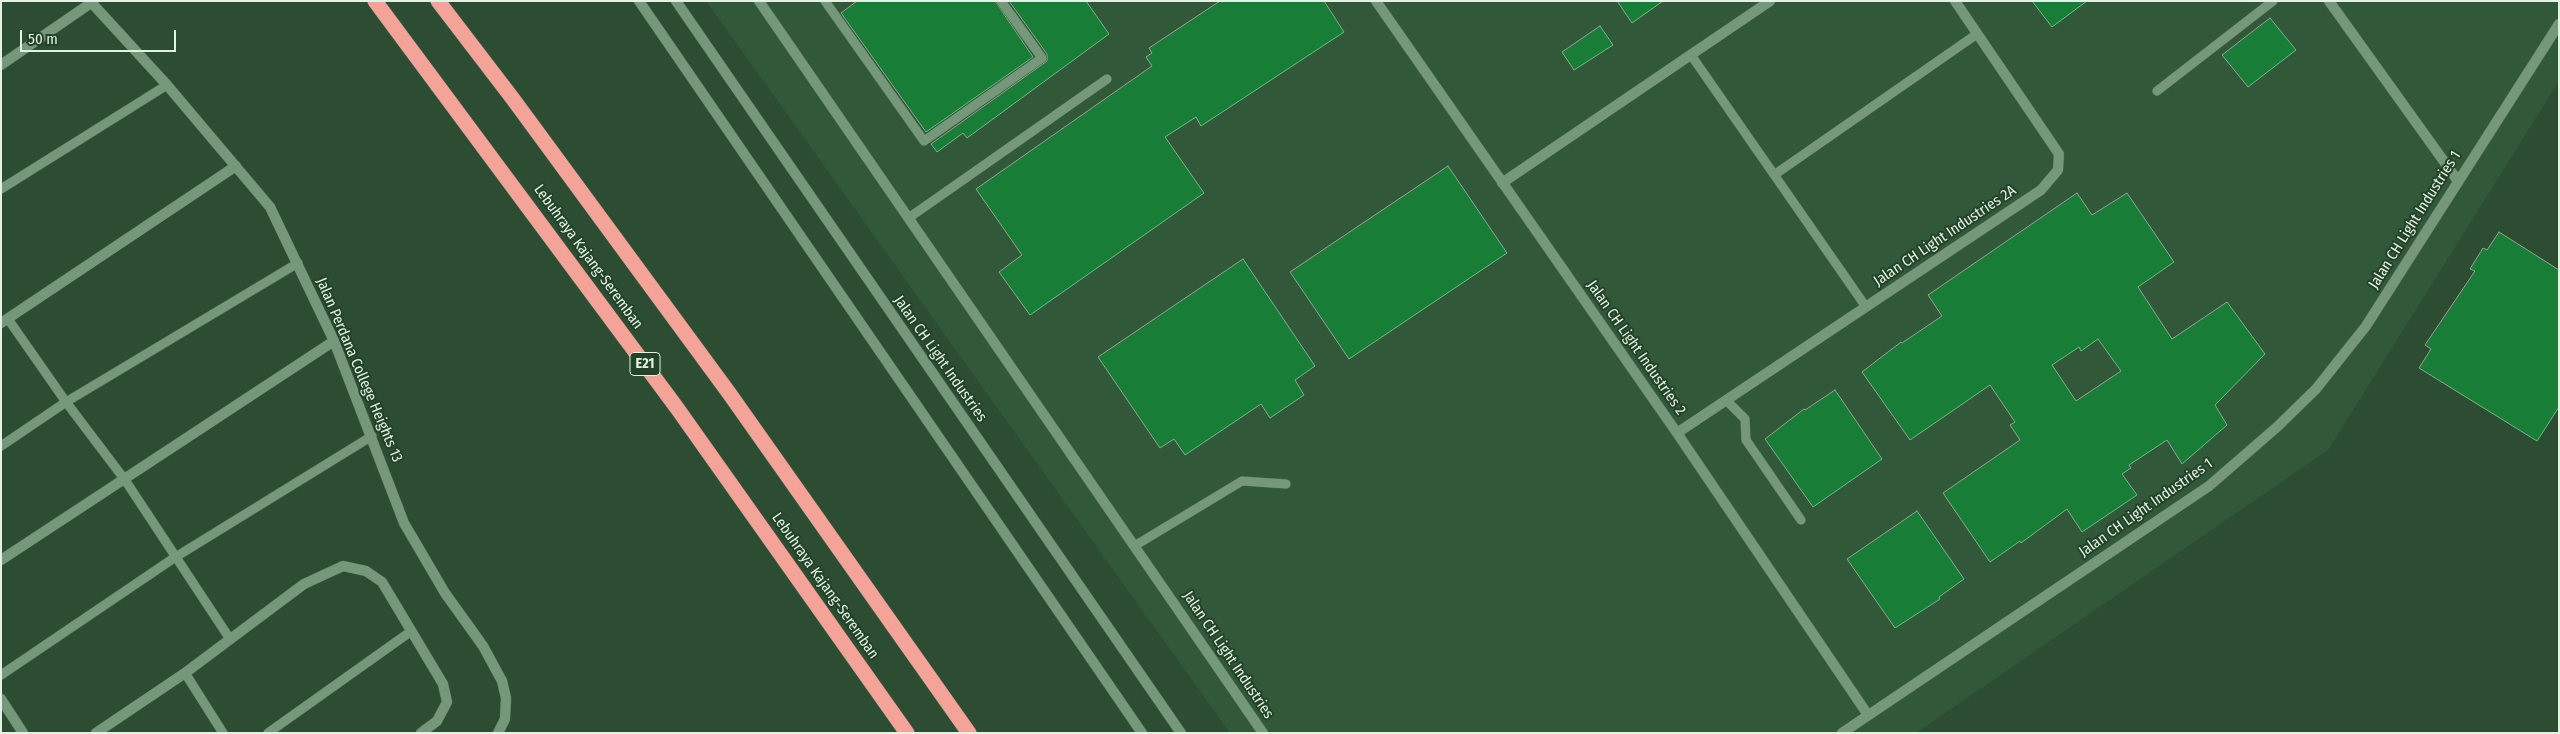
<!DOCTYPE html>
<html>
<head>
<meta charset="utf-8">
<style>
	body { margin:0 }
	#map { position:relative; width:2560px; height:734px; overflow:hidden; background:#2d4d32; font-family:"Fira Sans Condensed",sans-serif }
	canvas { display:block }
	.frame { position:absolute; inset:0; border:2px solid #e1f3e3; pointer-events:none }
	.scale { position:absolute; left:20px; top:30px; width:156px; height:22px; box-sizing:border-box; border:2px solid #e1f3e3; border-top:0; padding-left:6px; font-size:15px; line-height:18px; white-space:nowrap; color:#e1f3e3; -webkit-text-stroke:4px #234228; paint-order:stroke }
</style>
</head>
<body>
<div id="map">
<canvas width="2560" height="734"></canvas>
<div class="frame"></div>
<div class="scale">50 m</div>
</div>
<script>
const g = document.querySelector('canvas').getContext('2d');
g.lineJoin = 'round';
function fillPath(path, color) {
  g.fillStyle = color;
  g.fill(path, 'evenodd');
}
function poly(rows) {
  const path = new Path2D();
  for (const r of rows) {
    path.moveTo(r[0], r[1]);
    for (let i = 2; i < r.length; i += 2) path.lineTo(r[i], r[i + 1]);
  }
  return path;
}
function stroke(path, color, width, dash) {
  g.strokeStyle = color;
  g.lineWidth = width;
  g.lineCap = dash ? 'butt' : 'round';
  g.setLineDash(dash || []);
  g.stroke(path);
}
function write(font, color, halo, rows, align = 'center') {
  g.font = font + ' "Fira Sans Condensed",sans-serif';
  g.lineWidth = 4;
  g.setLineDash([]);
  g.textBaseline = 'middle';
  g.strokeStyle = halo;
  g.fillStyle = color;
  for (const [text, x, y, turn = 0] of rows) {
    g.save();
    g.translate(x, y);
    g.rotate((+turn || 0) * Math.PI / 180);
    g.textAlign = isNaN(turn) ? turn : align;
    if (halo) g.strokeText(text, 0, 0);
    g.fillText(text, 0, 0);
    g.restore();
  }
}
const built = poly([
	[706,1,2559,1,2559,81,2328,450,1916,733,1230,733]
]);
const building = poly([
	[857,1,995,1,1033,57,926,132,841,13,857,1],
	[1009,1,1086,1,1109,34,967,138,963,133,937,152,931,144,1047,61,1047,54,1009,1],
	[1220,1,1324,1,1344,32,1201,126,1196,117,1165,137,1204,193,1030,315,999,272,1022,255,976,189,1152,66,1146,57,1152,53,1149,48,1220,1],
	[1617,1,1663,1,1632,23,1617,1],
	[2032,1,2087,1,2052,27,2032,1],
	[2270,18,2296,50,2248,87,2222,55,2270,18],
	[1600,26,1613,45,1574,70,1562,52,1600,26],
	[1448,166,1507,253,1349,359,1290,272,1448,166],
	[2077,193,2092,215,2127,193,2174,262,2138,287,2172,339,2227,302,2265,354,2215,405,2227,425,2182,464,2167,440,2129,465,2131,468,2122,474,2137,495,2082,532,2067,509,2021,543,2020,541,1990,562,1943,493,2020,440,2010,425,2015,422,1990,385,1910,440,1862,372,1901,342,1902,343,1942,316,1928,295,2077,193],
	[2098,339,2121,371,2076,401,2052,365,2079,347,2081,351,2098,339],
	[2499,232,2559,270,2559,407,2537,441,2419,368,2431,349,2425,345,2475,271,2470,269,2483,248,2487,250,2499,232],
	[1243,259,1315,366,1295,380,1304,395,1270,418,1261,404,1185,455,1174,439,1160,448,1098,357,1243,259],
	[1835,390,1882,459,1813,507,1765,439,1804,409,1805,410,1835,390],
	[1917,511,1964,579,1939,597,1940,599,1895,628,1847,559,1917,511]
]);
const lane = poly([
	[825,1,924,141,1042,58,1001,1],
	[1691,55,1866,307],
	[2157,91,2273,1],
	[1774,175,1977,34],
	[1,189,167,85],
	[910,217,1107,79],
	[8,319,66,402,125,480,230,639],
	[1727,401,1745,419,1746,440,1801,520],
	[1,446,66,402,298,263],
	[1136,545,1242,481,1286,484],
	[185,673,223,733],
	[1,675,174,558,372,436],
	[268,733,410,632]
]);
const street = poly([
	[90,1,167,85,270,207,334,341,404,523,445,593,483,646,502,681,506,698,505,719,498,733],
	[639,1,1142,733],
	[676,1,1181,733],
	[759,1,1263,733],
	[1376,1,1677,433,1868,715],
	[2329,1,2458,181],
	[1,65,91,3],
	[1502,183,1770,1],
	[1,323,236,166],
	[1677,433,2041,190,2058,170,2059,154,1955,1],
	[1,560,334,341],
	[1,699,23,733],
	[96,733,185,673,304,584,343,566,366,571,382,582,443,684,447,702,437,721,421,733],
	[1842,733,2209,486,2277,427,2316,389,2366,326,2559,24]
]);
const highway = poly([
	[375,1,677,408,907,733],
	[438,1,513,99,729,393,969,733]
]);
const shields = [
	[645,364,30]
];
const shieldNames = [
	["E21",645,364]
];
const streetNames = [
	["Jalan CH Light Industries 1",2415,220,-58],
	["Jalan CH Light Industries 2A",1945,236,-34],
	["Lebuhraya Kajang-Seremban",588,257,54],
	["Jalan CH Light Industries 2",1636,348,55],
	["Jalan CH Light Industries",940,359,55],
	["Jalan Perdana College Heights 13",359,370,67],
	["Jalan CH Light Industries 1",2146,508,-35],
	["Lebuhraya Kajang-Seremban",825,586,55],
	["Jalan CH Light Industries",1228,655,56]
];
fillPath(built, '#315838');
fillPath(building, '#187e37');
stroke(building, '#88ab8c', 1);
stroke(lane, '#4d6852', 10);
stroke(street, '#4d6852', 11);
stroke(highway, '#4d6852', 16);
stroke(lane, '#75987a', 9);
stroke(street, '#75987a', 10);
stroke(highway, '#f4a398', 15);
for (const [x, y, w] of shields) {
  const box = new Path2D();
  box.roundRect(x - w / 2, y - 11.5, w, 23, 4);
  g.fillStyle = '#234228';
  g.fill(box);
  stroke(box, '#e1f3e3', 1);
}
write('bold 14px', '#e1f3e3', null, shieldNames);
write('15px', '#e1f3e3', '#234228', streetNames);
</script>
</body>
</html>
